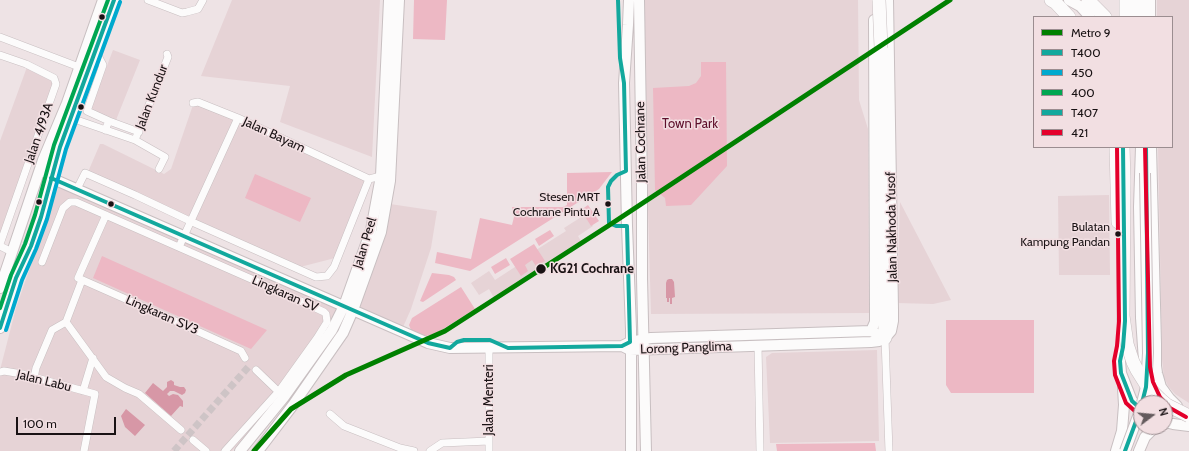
<!DOCTYPE html>
<html>
<head>
<meta charset="utf-8">
<style>
	body { margin:0 }
	#map { position:relative; width:1189px; height:451px; overflow:hidden; background:#eee3e5; font-family:Cabin,sans-serif }
	canvas { display:block }
	.legend { position:absolute; left:1033px; top:16px; width:140px; height:132px; box-sizing:border-box; background:#f2dfe2; border:1px solid #9b8d90; margin:0; padding:5px 7px; list-style:none; font-size:12px; color:#191214 }
	.legend li { display:flex; align-items:center; gap:8px; height:20px }
	.legend b { width:20px; border:1px solid #9b8d90 }
	.north { position:absolute; left:1133px; top:395px; width:40px; height:40px; box-sizing:border-box; background:#f2dfe2; border:1px solid #9b8d90; border-radius:50%; rotate:74deg; font-size:11px; font-weight:700; line-height:16px; text-align:center; color:#191214 }
	.north::after { content:''; display:block; margin:auto; width:14px; height:18px; background:#645b5d; clip-path:polygon(50% 0,100% 100%,50% 72%,0 100%) }
	.scale { position:absolute; left:16px; top:417px; width:100px; height:18px; box-sizing:border-box; border:2px solid #191214; border-top:0; padding-left:5px; font-size:12px; line-height:14px; white-space:nowrap; color:#191214; -webkit-text-stroke:3px #f2dfe2; paint-order:stroke }
</style>
</head>
<body>
<div id="map">
<canvas width="1189" height="451"></canvas>
<ul class="legend">
<li><b style="height:5px;background:#008000"></b>Metro 9</li>
<li><b style="height:5px;background:#12a89d"></b>T400</li>
<li><b style="height:5px;background:#00a9ce"></b>450</li>
<li><b style="height:5px;background:#00a651"></b>400</li>
<li><b style="height:5px;background:#12a89d"></b>T407</li>
<li><b style="height:5px;background:#e4002b"></b>421</li>
</ul>
<div class="north">N</div>
<div class="scale">100 m</div>
</div>
<script>
const g = document.querySelector('canvas').getContext('2d');
g.lineJoin = 'round';
function fillPath(path, color) {
  g.fillStyle = color;
  g.fill(path, 'evenodd');
}
function poly(rows) {
  const path = new Path2D();
  for (const r of rows) {
    path.moveTo(r[0], r[1]);
    for (let i = 2; i < r.length; i += 2) path.lineTo(r[i], r[i + 1]);
  }
  return path;
}
function stroke(path, color, width, dash) {
  g.strokeStyle = color;
  g.lineWidth = width;
  g.lineCap = dash ? 'butt' : 'round';
  g.setLineDash(dash || []);
  g.stroke(path);
}
function write(font, color, halo, rows, align = 'center') {
  g.font = font + ' Cabin,sans-serif';
  g.lineWidth = 3;
  g.setLineDash([]);
  g.textBaseline = 'middle';
  g.strokeStyle = halo;
  g.fillStyle = color;
  for (const [text, x, y, turn = 0] of rows) {
    g.save();
    g.translate(x, y);
    g.rotate((+turn || 0) * Math.PI / 180);
    g.textAlign = isNaN(turn) ? turn : align;
    if (halo) g.strokeText(text, 0, 0);
    g.fillText(text, 0, 0);
    g.restore();
  }
}
const built = poly([
	[232,0,380,0,372,157,280,122,290,86,201,76],
	[642,0,858,0,859,100,868,129,869,313,651,314],
	[1157,0,1189,0,1189,403,1175,394,1168,386,1164,377,1162,359,1158,147,1172,147,1172,17,1157,17],
	[113,50,140,60,114,125,88,115],
	[27,67,52,80,54,83,0,235,0,141],
	[197,104,234,119,189,218,88,172,100,144,103,144,164,174,171,169,193,105],
	[239,121,365,180,335,258,300,267,194,220],
	[59,184,338,309,271,406,232,451,0,451,0,370,16,308],
	[1109,195,1110,275,1059,275,1058,196],
	[900,202,951,300,933,304,897,303],
	[390,204,437,211,431,248,411,309,403,327,359,309,384,234],
	[586,214,593,226,578,236,582,243,548,265,549,266,525,282,524,280,494,298,489,289,479,295,471,283,489,271,495,280,518,265,517,262,566,231,564,228],
	[877,350,879,441,770,443,766,357,772,353]
]);
const green = poly([
	[414,0,447,0,445,40,413,39],
	[701,62,726,62,727,166,691,205,666,206,665,198,655,190,653,88,689,86,696,83,701,76],
	[612,172,599,189,470,271,435,263,437,252,471,259,480,218,512,225,514,217,512,207,563,207,567,205,567,173],
	[255,174,311,198,300,222,245,198],
	[588,205,599,221,591,226,581,210],
	[550,230,554,236,539,246,535,239],
	[534,244,545,261,536,266,532,260,525,265,528,271,521,276,510,259],
	[102,256,267,330,251,349,93,278],
	[506,258,510,265,495,274,491,267],
	[432,273,449,275,454,277,456,280,423,302,420,301],
	[461,287,475,309,435,334,426,336,411,330,409,325,412,318],
	[946,320,1034,320,1034,393,951,393,946,385],
	[875,443,876,451,777,451,776,444]
]);
const water = poly([
	[669,279,672,279,674,282,675,297,672,298,672,304,670,304,670,298,669,298,669,302,667,302,667,298,666,298,666,283,667,280],
	[171,380,174,382,174,385,180,387,184,387,186,390,185,393,182,395,174,391,170,391,167,394,169,396,173,394,178,395,183,401,183,407,180,406,171,416,145,393,153,383,163,391,167,387,167,382],
	[126,409,145,425,135,436,125,427,121,416]
]);
const streetTunnel = poly([
	[174,451,250,365]
]);
const street = poly([
	[148,0,182,13,187,12,198,9,203,0],
	[0,37,79,67],
	[96,52,103,65,87,111,109,121,105,130],
	[0,55,26,64,54,78,56,84,0,244],
	[193,103,198,102,238,118,369,179,381,176],
	[71,118,135,140,165,157,159,169],
	[109,121,139,132],
	[135,140,168,57,167,54],
	[77,189,85,173,135,195,190,221,316,277,327,276,334,267,369,179],
	[106,215,78,278,164,316,241,351,245,358],
	[0,246,12,252],
	[179,247,238,118],
	[42,262,63,208,70,202,76,202,290,296,324,312,326,314,327,322,317,338,279,391,225,451],
	[66,322,106,377,125,388,139,394,181,430],
	[885,338,889,451],
	[758,345,760,451],
	[489,348,489,451],
	[256,370,282,395],
	[0,372,4,371,22,374,95,394,84,451],
	[34,378,36,368,52,330,66,322,82,280],
	[83,391,93,358],
	[330,414,344,426,400,448,414,451],
	[193,440,206,451],
	[430,451,442,443,489,441]
]);
const secondary = poly([
	[629,0,628,25,624,83,627,226,631,329,631,451],
	[639,0,642,186,642,278,646,451],
	[1069,0,1080,6,1090,17],
	[1133,0,1134,17],
	[1142,0,1143,17],
	[1150,0,1150,17],
	[1141,147,1139,207,1141,318,1144,361],
	[1151,147,1156,344,1156,366,1157,373,1161,387,1169,398,1177,406],
	[43,160,43,170,51,178,428,343,450,348,622,346,630,342,651,338,871,331,885,338],
	[0,288,43,160,67,103,103,0],
	[0,328,16,278,31,246,41,217,60,147,85,81,114,0],
	[871,331,875,322,875,312,874,20],
	[1124,338,1120,361,1121,373,1132,401,1141,409],
	[622,346,630,350,871,342,879,341,885,338,891,331,893,321,893,310,888,0],
	[1165,422,1173,424,1189,426],
	[240,451,284,397,332,330,344,306,371,230,381,176,389,0],
	[258,451,293,405,343,333,353,310,381,232,390,181,399,0],
	[1116,451,1122,431,1124,405,1123,388],
	[1139,451,1145,437,1154,428,1159,427]
]);
const highway = poly([
	[1051,0,1056,3,1069,17],
	[1088,0,1105,17],
	[1126,0,1126,17],
	[881,48,885,338],
	[1116,147,1118,222]
]);
const secondaryBridge = poly([
	[1142,403,1146,387,1148,353,1145,173],
	[1125,451,1141,408]
]);
const highwayBridge = poly([
	[879,0,881,48],
	[1123,147,1124,180,1123,316,1127,344,1133,362,1137,370,1147,386,1160,399,1167,405,1189,416]
]);
const bus1 = poly([
	[51,178,428,343,450,348,457,342,464,340,490,340,508,348,622,346,630,342,627,226,616,226,609,223,608,187,611,181,617,175,626,171,624,83,620,58,618,0],
	[0,328,16,278,31,246,41,217,60,147,114,0]
]);
const bus2 = poly([
	[6,330,22,280,36,249,47,219,66,149,120,2]
]);
const bus3 = poly([
	[0,308,11,275,25,244,35,215,54,145,108,0]
]);
const bus4 = poly([
	[1123,147,1125,321,1123,347,1120,361,1121,373,1132,401,1141,409],
	[1142,403,1146,387,1148,353,1146,147],
	[1125,451,1141,408]
]);
const bus5 = poly([
	[1117,147,1119,321,1117,346,1114,361,1115,375,1126,403,1137,413],
	[1145,147,1150,367,1153,382,1160,397,1170,408,1186,417]
]);
const metro1 = poly([
	[254,451,291,409,346,375,445,331,608,226,950,0]
]);
const markers = [
	[102,17,3.5,"#191214"],
	[81,107,3.5,"#191214"],
	[39,202,3.5,"#191214"],
	[111,204,3.5,"#191214"],
	[608,204,3.5,"#191214"],
	[1118,234,3.5,"#191214"],
	[541,269,5.5,"#191214"]
];
const busNames = [
	["Stesen MRT",600,197],
	["Cochrane Pintu A",600,212],
	["Bulatan",1110,227],
	["Kampung Pandan",1110,242]
];
const streetNames = [
	["Jalan Kundur",152,97,-69],
	["Jalan 4/93A",39,133,-71],
	["Jalan Bayam",274,135,25],
	["Jalan Cochrane",641,142,-91],
	["Jalan Nakhoda Yusof",892,227,-91],
	["Jalan Peel",365,243,-73],
	["Lingkaran SV",285,294,24],
	["Lingkaran SV3",162,315,24],
	["Lorong Panglima",686,348,-2],
	["Jalan Labu",44,381,14],
	["Jalan Menteri",489,400,-90]
];
const parkNames = [
	["Town Park",690,124]
];
const stopNames = [
	["KG21 Cochrane",550,269]
];
fillPath(built, '#e6d3d6');
fillPath(green, '#edb8c4');
fillPath(water, '#d797a6');
stroke(streetTunnel, '#cec4c6', 7, [7, 3.5]);
stroke(street, '#c8bfc1', 8);
stroke(secondary, '#c8bfc1', 12);
stroke(highway, '#c8bfc1', 14);
stroke(street, '#fcfbfb', 7);
stroke(secondary, '#fcfbfb', 10);
stroke(highway, '#fcfbfb', 13);
stroke(secondaryBridge, '#c8bfc1', 12, []);
stroke(highwayBridge, '#c8bfc1', 14, []);
stroke(secondaryBridge, '#fcfbfb', 10);
stroke(highwayBridge, '#fcfbfb', 13);
stroke(bus1, '#12a89d', 4);
stroke(bus2, '#00a9ce', 4);
stroke(bus3, '#00a651', 4);
stroke(bus4, '#12a89d', 4);
stroke(bus5, '#e4002b', 4);
stroke(metro1, '#008000', 5);
for (const [x, y, r, color] of markers) {
  const dot = new Path2D();
  dot.arc(x, y, r, 0, 2 * Math.PI);
  g.fillStyle = color;
  g.fill(dot);
  stroke(dot, '#f2dfe2', 1.5);
}
write('12px', '#191214', '#f2dfe2', busNames, 'right');
write('13px', '#191214', '#f2dfe2', streetNames);
write('13px', '#5e0f2b', '#f2dfe2', parkNames);
write('bold 13px', '#191214', '#f2dfe2', stopNames, 'left');
</script>
</body>
</html>
